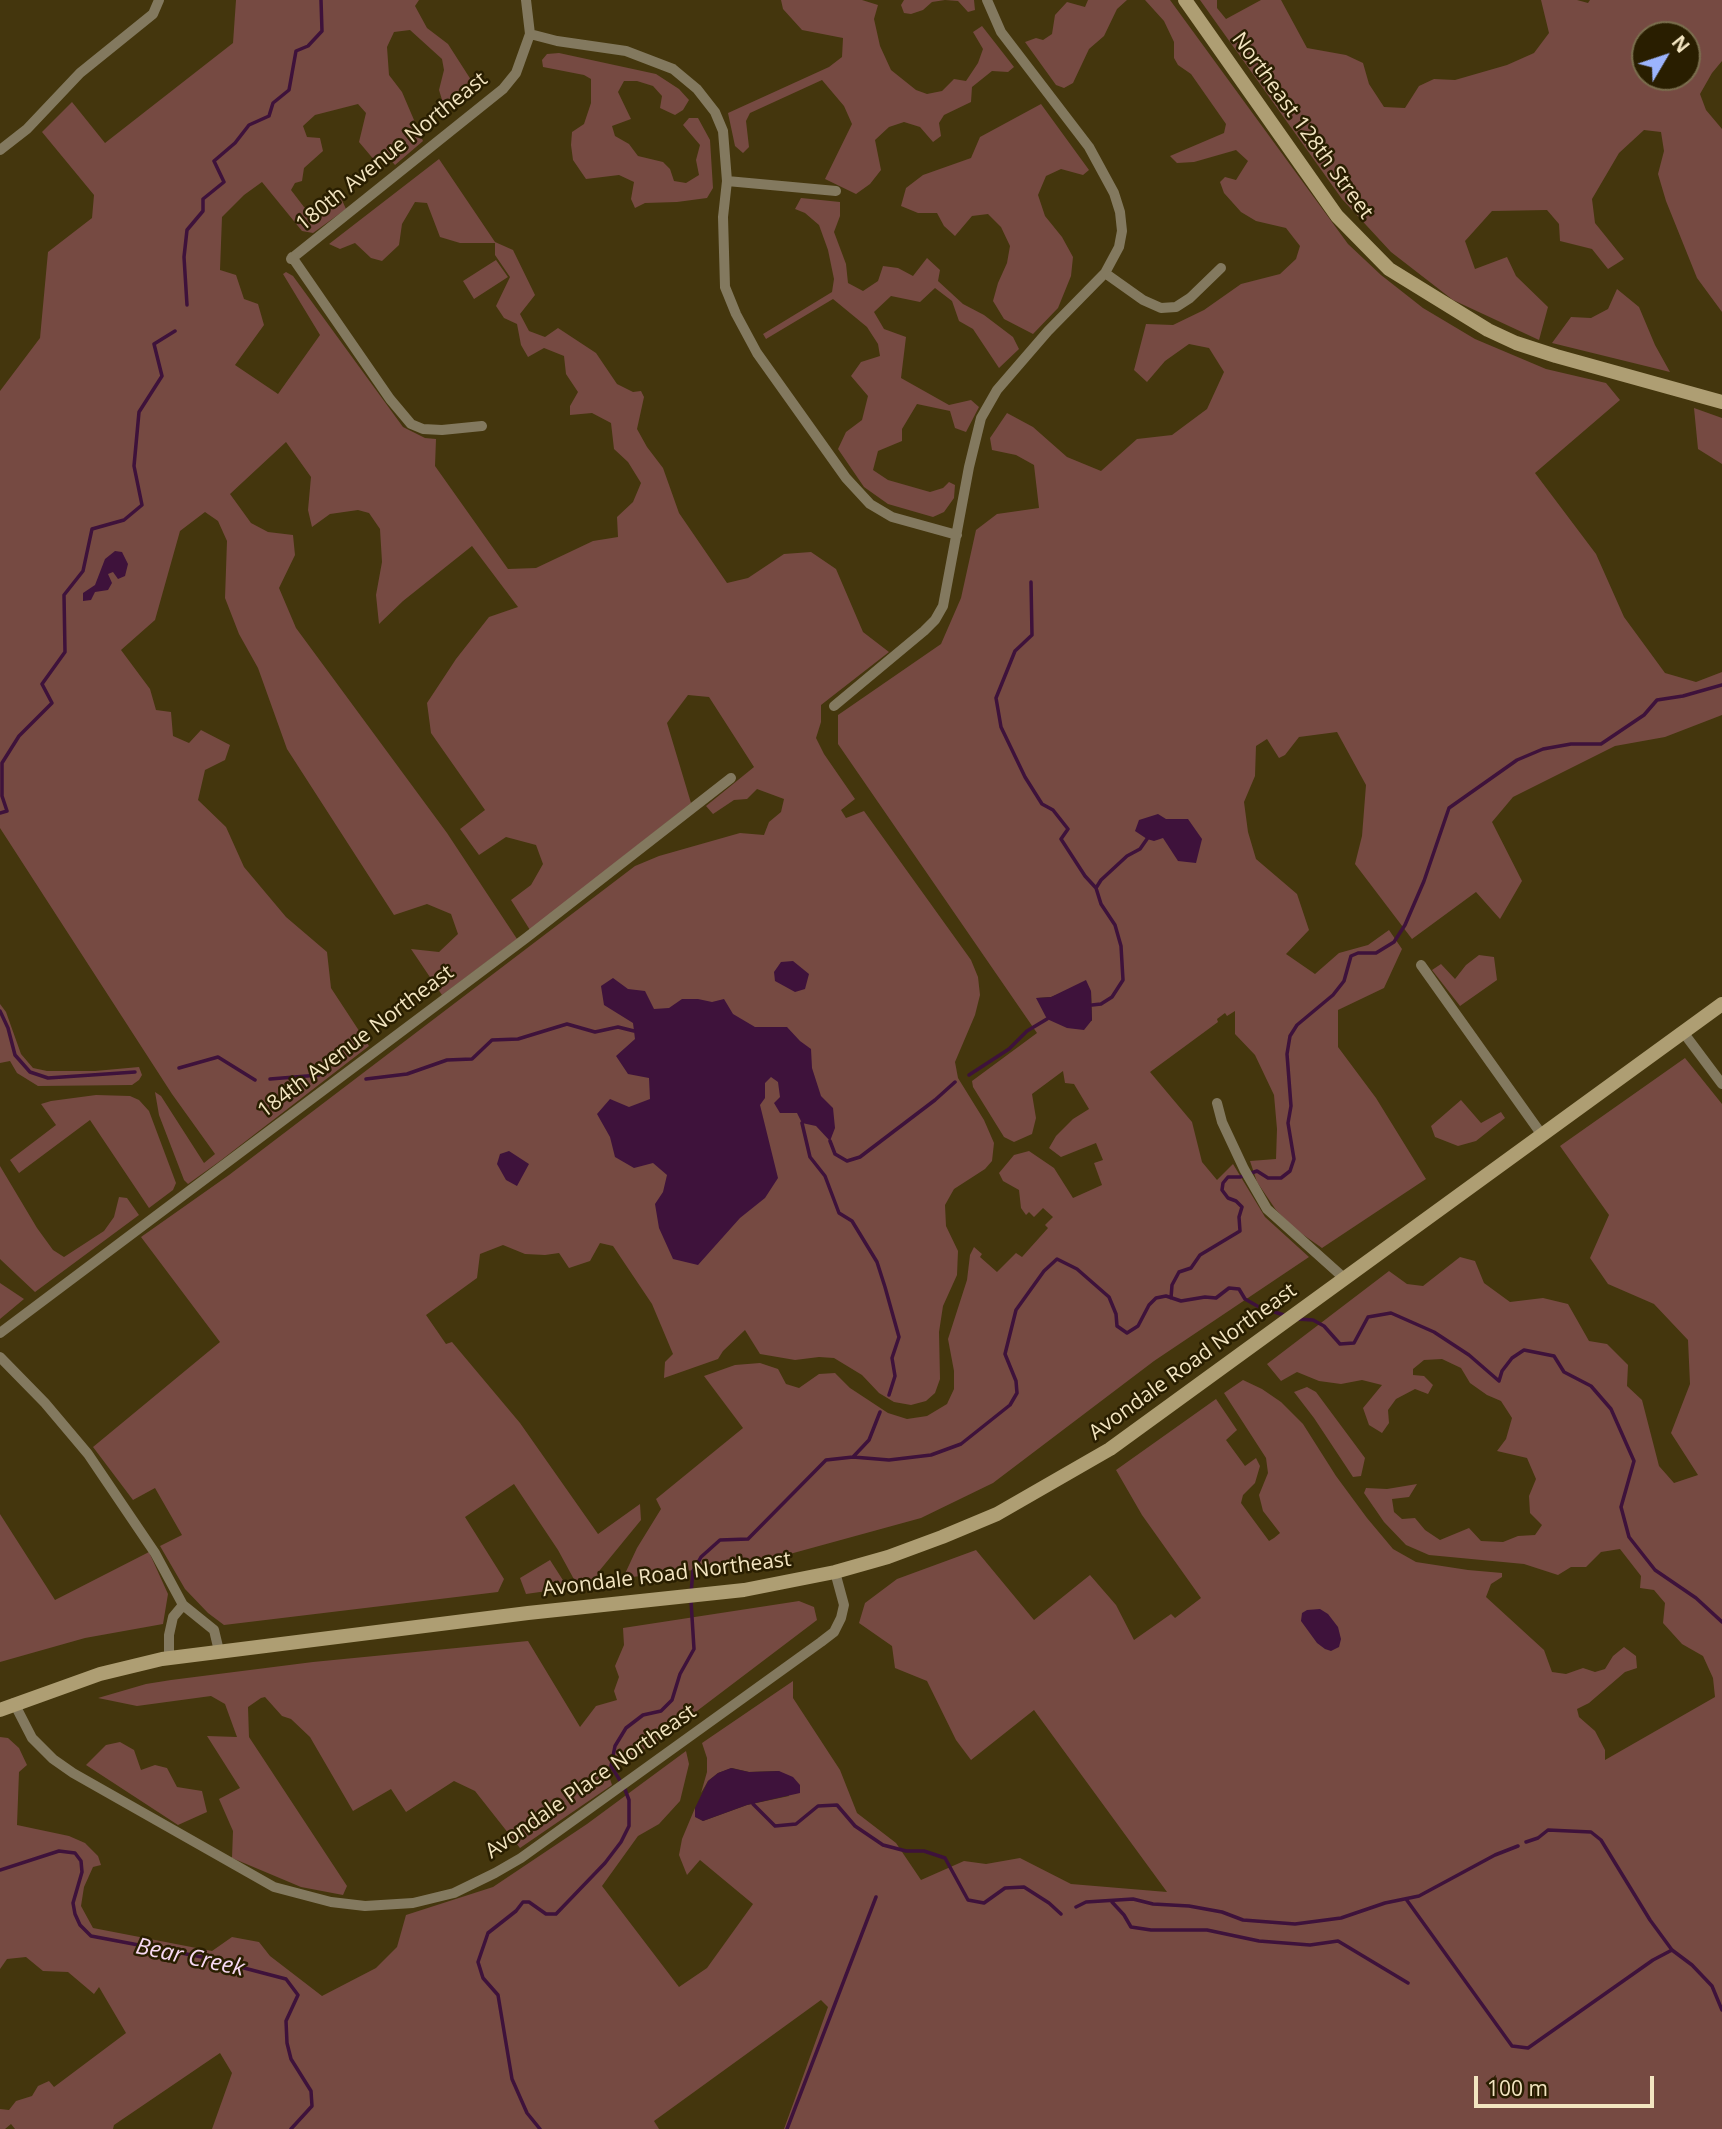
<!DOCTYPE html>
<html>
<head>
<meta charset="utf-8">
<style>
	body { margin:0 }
	#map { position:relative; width:1722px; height:2129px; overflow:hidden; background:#44360d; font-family:"Open Sans",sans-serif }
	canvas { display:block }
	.north { position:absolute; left:1631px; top:21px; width:70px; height:70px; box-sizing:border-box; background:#291e00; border:2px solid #7a6e4d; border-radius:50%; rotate:51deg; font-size:19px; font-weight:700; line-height:28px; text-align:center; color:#f3e5c1 }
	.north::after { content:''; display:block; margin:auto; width:24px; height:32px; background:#9cb4fd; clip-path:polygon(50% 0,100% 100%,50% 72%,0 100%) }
	.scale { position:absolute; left:1474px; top:2076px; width:180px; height:32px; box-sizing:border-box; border:4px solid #f3e5c1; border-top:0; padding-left:9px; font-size:21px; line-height:24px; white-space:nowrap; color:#f3e5c1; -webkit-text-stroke:5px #291e00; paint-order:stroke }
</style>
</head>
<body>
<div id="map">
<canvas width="1722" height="2129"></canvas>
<div class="north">N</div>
<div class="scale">100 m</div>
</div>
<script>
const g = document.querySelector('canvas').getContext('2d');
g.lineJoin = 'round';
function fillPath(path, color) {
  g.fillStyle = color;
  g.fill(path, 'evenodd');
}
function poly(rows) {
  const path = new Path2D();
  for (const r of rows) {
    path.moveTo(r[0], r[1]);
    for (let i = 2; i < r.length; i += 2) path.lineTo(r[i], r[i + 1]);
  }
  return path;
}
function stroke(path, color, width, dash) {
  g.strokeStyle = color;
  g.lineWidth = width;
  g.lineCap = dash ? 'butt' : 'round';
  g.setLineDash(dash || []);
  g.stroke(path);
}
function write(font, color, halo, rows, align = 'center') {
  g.font = font + ' "Open Sans",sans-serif';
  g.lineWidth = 5;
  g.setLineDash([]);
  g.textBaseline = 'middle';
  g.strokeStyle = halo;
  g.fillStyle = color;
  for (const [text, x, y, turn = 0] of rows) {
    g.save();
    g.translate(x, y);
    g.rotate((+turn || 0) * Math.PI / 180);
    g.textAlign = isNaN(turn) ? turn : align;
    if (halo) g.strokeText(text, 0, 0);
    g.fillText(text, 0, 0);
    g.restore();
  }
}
const green = poly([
	[236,0,419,0,415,6,427,28,448,44,473,83,469,95,450,106,443,103,439,90,444,70,442,59,410,30,394,32,387,47,389,75,402,92,423,141,395,165,388,157,375,161,359,142,366,113,358,104,315,115,303,126,307,137,320,138,323,151,304,168,302,181,295,183,291,190,304,207,318,217,341,198,346,209,313,233,302,231,262,182,244,195,222,217,220,270,236,275,244,299,258,304,264,325,235,365,278,394,320,335,283,274,286,272,293,276,403,427,425,438,436,439,435,466,508,569,536,568,593,541,618,537,617,517,633,502,641,483,628,462,614,449,611,423,592,413,570,415,570,406,578,392,566,374,564,356,544,348,528,357,521,345,517,324,504,318,496,306,510,277,495,255,495,243,460,243,440,237,427,203,415,202,402,224,399,245,382,261,371,258,355,243,340,249,329,244,439,159,495,242,513,250,535,295,520,314,529,331,545,337,558,328,596,353,617,384,633,392,641,391,644,397,637,429,647,447,663,468,679,513,727,583,748,578,784,554,811,552,836,569,863,632,889,652,821,705,821,722,816,738,824,754,855,799,841,810,846,818,864,811,971,960,978,977,980,995,975,1015,955,1062,958,1078,984,1120,994,1143,992,1161,985,1169,954,1189,945,1205,946,1226,958,1251,957,1275,943,1306,939,1332,940,1379,935,1393,926,1401,911,1405,894,1402,879,1393,862,1375,834,1358,819,1357,795,1360,760,1354,745,1330,723,1351,718,1359,664,1378,665,1362,673,1354,652,1304,613,1246,600,1243,590,1261,569,1268,559,1253,545,1255,525,1254,503,1245,480,1254,477,1278,426,1315,446,1344,452,1342,520,1423,598,1534,640,1504,641,1520,600,1570,597,1582,576,1583,558,1550,514,1484,465,1517,504,1579,498,1592,224,1625,208,1613,185,1589,160,1546,182,1535,155,1488,133,1500,93,1447,220,1342,141,1237,229,1175,635,866,659,856,740,833,764,835,769,822,781,812,784,799,757,789,747,799,734,800,713,814,706,806,754,767,709,697,688,695,667,723,691,803,530,930,511,900,531,885,543,864,536,845,506,837,479,855,460,829,485,810,431,733,427,703,456,659,489,617,518,607,472,546,403,601,379,624,376,595,382,562,380,529,369,513,358,510,330,514,312,527,308,510,311,477,286,442,230,494,251,523,268,532,293,535,295,555,279,588,296,628,447,833,517,939,442,995,411,949,439,952,458,934,451,914,427,904,394,915,287,749,258,668,239,634,225,598,227,541,218,521,205,512,180,531,155,620,121,650,150,689,156,710,171,712,173,736,189,743,201,730,230,745,225,760,205,770,198,800,226,827,244,867,286,917,327,952,331,988,369,1046,220,1161,188,1184,184,1180,159,1115,155,1092,161,1096,204,1163,215,1154,172,1094,0,828,0,391,40,338,48,252,92,218,94,195,42,132,72,102,105,143,233,43],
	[781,0,862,0,878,5,874,19,880,46,891,70,916,90,927,94,942,91,954,79,966,81,978,63,983,49,973,32,982,26,1014,67,1008,72,992,71,972,87,971,102,944,115,939,123,941,136,933,142,920,127,904,122,889,127,875,140,881,170,870,184,856,194,825,179,852,124,844,106,822,80,750,113,746,121,749,147,743,153,735,146,728,113,829,67,842,57,843,38,802,30,783,9],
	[904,0,974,0,975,10,968,12,958,1,945,0,932,2,923,10,911,14,904,13,901,5],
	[1088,0,1127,0,1117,9,1104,36,1089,49,1073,83,1064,88,1056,85,1025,42,1036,38,1043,40,1052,34,1055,15,1067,2,1085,7],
	[1145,0,1170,0,1348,244,1381,275,1423,308,1475,339,1546,369,1606,383,1620,400,1535,473,1596,554,1624,617,1665,673,1696,682,1722,672,1722,715,1665,737,1615,746,1513,797,1492,822,1522,881,1500,919,1476,892,1412,939,1355,864,1362,836,1366,785,1337,732,1299,737,1285,755,1279,758,1267,739,1256,746,1255,776,1244,802,1248,832,1256,859,1297,894,1309,930,1286,954,1315,974,1339,953,1368,945,1389,930,1402,949,1384,988,1338,1010,1338,1047,1376,1098,1426,1179,1322,1248,1295,1229,1276,1210,1257,1182,1250,1161,1276,1159,1277,1129,1274,1095,1255,1055,1235,1034,1235,1011,1227,1016,1225,1013,1217,1019,1218,1022,1150,1072,1192,1122,1202,1162,1217,1180,1233,1164,1265,1217,1309,1257,1154,1361,993,1483,921,1518,757,1563,623,1578,637,1548,661,1509,656,1499,743,1428,704,1376,735,1365,760,1363,778,1369,786,1384,799,1388,819,1374,835,1373,850,1388,888,1413,907,1419,927,1416,947,1404,954,1389,954,1371,948,1339,967,1280,970,1255,974,1247,982,1254,980,1257,997,1272,1016,1253,1022,1257,1048,1228,1045,1225,1053,1217,1043,1208,1034,1217,1029,1212,1026,1215,1021,1208,1019,1190,1003,1181,999,1173,1014,1155,1029,1151,1054,1168,1073,1198,1102,1185,1094,1163,1103,1160,1096,1143,1061,1157,1049,1148,1056,1136,1073,1119,1089,1109,1074,1084,1065,1083,1063,1071,1032,1094,1036,1118,1032,1134,1014,1142,1004,1137,973,1087,972,1081,1037,1033,838,744,838,715,941,644,961,598,976,530,997,514,1039,508,1034,465,1016,455,992,450,990,438,1007,413,1033,427,1067,457,1101,471,1137,439,1172,435,1207,409,1224,372,1209,348,1189,344,1165,361,1147,382,1134,370,1146,324,1173,325,1204,310,1241,284,1280,274,1296,259,1300,246,1286,228,1256,221,1241,212,1224,193,1220,182,1225,177,1236,180,1248,161,1236,150,1194,162,1177,163,1170,156,1224,133,1226,124,1191,74,1178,65,1174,58,1174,42,1164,21],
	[1091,991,1092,1021,1037,998,1051,997,1064,992],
	[1200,0,1217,0,1217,8,1226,19,1261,0,1281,0,1307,48,1346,55,1363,63,1369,84,1384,107,1405,108,1419,86,1434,79,1455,80,1507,65,1534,53,1549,33,1541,0,1577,0,1588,3,1590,0,1722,0,1722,61,1712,73,1700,94,1706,110,1722,129,1722,312,1697,278,1666,201,1658,174,1664,151,1661,132,1644,130,1619,153,1592,199,1595,223,1624,259,1608,269,1592,249,1560,241,1559,224,1547,210,1492,211,1465,241,1475,269,1507,257,1516,276,1548,307,1539,340,1453,300,1391,252,1342,199],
	[1645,35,1687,35,1687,77,1645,77],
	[559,53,656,74,679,89,689,100,683,110,675,115,660,108,662,96,653,86,637,81,624,81,618,92,631,119,612,126,615,136,629,144,638,156,663,162,670,169,674,181,686,183,699,175,696,160,700,145,683,125,689,118,698,118,710,140,713,188,707,198,677,202,645,203,635,208,631,199,634,182,619,175,586,179,573,160,571,145,572,132,584,124,591,103,591,79,584,75,543,67,542,60,547,54],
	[1041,104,1089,170,1083,175,1061,169,1046,176,1038,195,1045,216,1062,237,1073,257,1071,276,1058,308,1033,334,1004,319,993,301,998,283,1007,263,1010,246,1001,227,988,214,972,216,955,236,944,226,937,213,918,213,901,206,906,188,923,175,971,158,980,137],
	[801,198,840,202,840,216,834,232,846,264,848,283,863,291,878,281,883,266,898,268,913,276,927,258,940,270,938,281,963,304,984,315,1013,337,1019,349,999,368,973,329,959,321,952,301,935,288,920,302,891,296,874,312,884,329,906,337,901,378,949,405,971,400,979,407,966,432,955,428,950,411,917,404,902,429,902,441,878,451,873,470,888,480,930,492,943,488,949,482,955,485,954,498,944,512,933,517,888,504,864,487,838,449,846,432,862,420,868,396,851,376,861,362,880,356,878,344,867,327,833,299,766,339,763,334,832,292,834,279,828,250,819,225,805,213,795,209],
	[496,260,508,277,474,299,463,281],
	[1617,289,1639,307,1655,345,1670,372,1552,343,1571,317,1591,318,1608,309],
	[1694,408,1722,418,1722,464,1698,449],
	[1479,955,1494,957,1497,980,1460,1006,1432,970,1441,964,1455,979,1466,965],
	[0,1004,6,1012,21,1054,33,1068,47,1071,95,1071,139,1067,142,1075,139,1080,132,1085,38,1086,17,1073,10,1061,0,1063],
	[1685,1058,1722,1104,1722,2129,784,2129,828,2007,821,2000,654,2121,659,2129,212,2129,232,2073,220,2053,114,2125,113,2129,15,2129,11,2124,5,2129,0,2129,0,2109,9,2110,16,2101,32,2096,38,2086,49,2081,54,2087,126,2033,99,1987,94,1994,68,1972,43,1971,26,1957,7,1959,0,1969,0,1737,8,1738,19,1748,27,1765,19,1772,17,1825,69,1836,85,1843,98,1856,101,1865,93,1867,84,1887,81,1906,93,1928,212,1951,232,1937,259,1942,270,1956,322,1996,376,1968,397,1947,406,1915,493,1887,587,1824,686,1751,689,1764,680,1801,659,1824,638,1836,602,1886,679,1987,707,1968,753,1904,700,1860,687,1875,679,1855,682,1839,695,1808,696,1817,703,1821,747,1805,789,1796,779,1771,749,1772,732,1768,718,1773,708,1781,701,1793,707,1772,707,1758,702,1743,793,1681,793,1698,840,1770,857,1813,896,1843,921,1880,964,1861,986,1864,1020,1858,1071,1884,1167,1892,1034,1710,971,1760,956,1740,927,1681,895,1668,892,1646,859,1623,865,1603,897,1579,976,1550,1034,1620,1090,1575,1116,1605,1134,1640,1171,1614,1175,1618,1201,1598,1142,1515,1116,1470,1216,1399,1237,1430,1226,1440,1245,1466,1256,1458,1260,1466,1255,1483,1243,1495,1241,1503,1269,1541,1274,1538,1280,1533,1263,1511,1259,1495,1268,1473,1266,1458,1224,1393,1243,1380,1262,1389,1281,1402,1303,1424,1336,1476,1367,1518,1393,1549,1416,1562,1468,1570,1502,1573,1502,1577,1491,1584,1486,1597,1544,1650,1552,1672,1566,1674,1583,1668,1595,1672,1605,1669,1613,1656,1624,1647,1636,1656,1637,1668,1625,1672,1589,1703,1577,1709,1579,1717,1595,1731,1605,1750,1605,1760,1715,1697,1713,1678,1703,1656,1682,1644,1663,1623,1665,1603,1654,1590,1640,1588,1641,1576,1620,1549,1601,1552,1586,1567,1571,1567,1558,1575,1524,1564,1429,1555,1406,1545,1384,1522,1364,1493,1366,1488,1387,1489,1417,1484,1409,1497,1392,1499,1394,1512,1402,1519,1415,1518,1425,1530,1440,1540,1469,1528,1481,1541,1503,1542,1518,1536,1535,1535,1542,1525,1530,1513,1529,1496,1536,1479,1527,1458,1497,1451,1506,1439,1512,1418,1501,1401,1487,1395,1470,1383,1461,1368,1442,1359,1424,1360,1413,1369,1413,1375,1424,1376,1433,1385,1428,1394,1415,1389,1396,1399,1388,1410,1389,1423,1382,1433,1369,1425,1363,1408,1382,1385,1362,1380,1341,1384,1319,1381,1297,1372,1281,1381,1267,1364,1389,1271,1407,1284,1423,1286,1460,1257,1475,1261,1484,1283,1510,1302,1543,1298,1568,1304,1589,1341,1607,1344,1628,1365,1627,1386,1642,1400,1659,1466,1674,1483,1698,1475,1671,1433,1690,1384,1688,1340,1654,1304,1608,1284,1590,1258,1609,1215,1560,1146],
	[96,1095,130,1096,139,1100,149,1111,176,1183,173,1190,149,1208,90,1120,19,1173,10,1160,56,1125,41,1104,51,1101],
	[1461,1100,1481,1123,1501,1112,1505,1118,1476,1141,1458,1146,1435,1137,1431,1126],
	[0,1166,37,1228,53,1250,64,1257,104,1231,114,1217,119,1197,127,1198,139,1215,35,1292,0,1259],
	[0,1283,24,1299,0,1319],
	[1307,1387,1316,1392,1365,1458,1361,1476,1353,1477,1314,1418,1294,1392],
	[0,1514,55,1600,149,1552,168,1594,163,1624,85,1638,0,1662],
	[550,1560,568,1588,526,1594,520,1578],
	[799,1601,814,1607,817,1620,660,1739,621,1765,606,1767,612,1785,520,1848,475,1791,454,1781,406,1812,391,1789,353,1811,310,1737,291,1719,282,1716,265,1697,261,1698,248,1707,249,1737,347,1886,343,1895,301,1887,232,1858,233,1831,219,1799,240,1788,207,1736,237,1737,225,1704,211,1696,137,1706,98,1698,146,1684,171,1680,313,1662,528,1641,580,1727,596,1706,617,1700,614,1691,619,1677,615,1666,624,1645,623,1628],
	[120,1742,134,1750,141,1770,155,1765,167,1768,177,1787,202,1791,207,1812,178,1825,86,1765,106,1745]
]);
const water = poly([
	[115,551,122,552,128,564,125,576,118,579,113,572,108,574,112,583,108,590,95,592,91,600,83,601,83,593,95,585,105,559],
	[1158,814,1166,819,1188,819,1202,839,1196,863,1178,861,1163,838,1154,841,1147,839,1135,831,1139,820],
	[793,961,809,974,805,989,795,992,775,981,774,972,781,962],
	[613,978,628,989,645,991,654,1009,669,1008,682,999,698,999,712,1002,724,999,733,1014,755,1027,787,1027,800,1041,811,1049,812,1068,821,1096,833,1108,835,1128,830,1141,816,1126,802,1123,797,1113,780,1113,774,1103,780,1097,778,1082,771,1077,765,1083,765,1098,760,1105,778,1178,765,1198,740,1218,698,1265,673,1259,659,1228,655,1204,663,1192,667,1175,653,1163,634,1168,615,1157,610,1137,597,1114,610,1099,629,1107,650,1099,649,1078,628,1074,616,1056,635,1039,633,1023,604,1005,601,986],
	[1086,980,1091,991,1092,1020,1084,1030,1067,1028,1047,1019,1036,998,1051,997],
	[509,1151,529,1164,517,1186,506,1180,497,1164,500,1154],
	[1320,1609,1328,1614,1338,1627,1341,1639,1339,1647,1331,1651,1325,1649,1317,1643,1301,1621,1302,1613,1307,1610],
	[731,1768,749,1772,779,1771,793,1777,800,1785,800,1793,747,1805,703,1821,695,1817,695,1808,708,1781,718,1773]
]);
const stream = poly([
	[187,305,184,257,187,230,203,211,203,199,224,182,214,161,235,143,249,125,269,116,273,103,289,90,296,51,308,46,322,31,321,0],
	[1031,582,1032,635,1015,651,996,698,1001,727,1025,777,1042,804,1053,810,1068,829,1061,839,1085,876,1096,888,1101,904,1115,925,1121,946,1123,980,1112,997,1101,1004,1092,1005],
	[0,813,7,811,2,796,2,763,19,736,52,703,42,684,65,652,64,595,83,571,92,529,124,520,142,505,134,466,139,412,162,376,154,344,175,331],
	[1096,888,1101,880,1127,856,1140,849,1147,839],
	[0,1011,8,1028,15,1055,30,1072,48,1078,135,1072],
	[179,1068,218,1057,255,1080],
	[969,1075,1009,1049,1027,1031,1047,1019],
	[270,1079,319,1075],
	[366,1079,407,1074,447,1060,472,1059,492,1040,518,1039,567,1024,595,1032,618,1027,634,1031],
	[802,1123,810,1157,825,1176,839,1213,852,1221,877,1262,885,1287,899,1337,892,1358,895,1376,889,1395],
	[830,1141,835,1154,847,1161,860,1157,935,1100,955,1082],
	[1171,1298,1172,1285,1179,1272,1191,1268,1200,1255,1240,1231,1239,1217,1242,1207,1236,1201,1228,1198,1222,1190,1223,1183,1228,1177,1240,1177,1257,1171,1268,1178,1281,1178,1290,1171,1294,1159,1288,1123,1291,1106,1287,1054,1290,1036,1297,1025,1333,995,1344,981,1351,956,1358,953,1376,953,1394,942,1405,925,1424,881,1449,808,1517,760,1543,749,1571,744,1601,744,1644,715,1657,700,1683,696,1722,685],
	[1297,1319,1313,1320,1324,1326,1340,1344,1354,1343,1368,1317,1391,1313,1434,1332,1469,1355,1499,1381,1502,1371,1512,1358,1524,1350,1554,1356,1564,1372,1591,1386,1611,1409,1634,1461,1621,1507,1629,1537,1655,1570,1696,1598,1722,1622],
	[853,1457,869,1440,880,1412],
	[691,1593,693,1571,701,1557,720,1540,748,1539,826,1460,853,1457,889,1460,931,1455,961,1444,1010,1405,1017,1393,1016,1381,1005,1354,1016,1310,1044,1271,1057,1259,1077,1269,1109,1297,1116,1314,1117,1326,1127,1333,1138,1326,1149,1305,1156,1298,1166,1296,1181,1301,1205,1297,1216,1298,1229,1288,1239,1289,1245,1299,1259,1307,1287,1316],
	[753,1804,775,1826,796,1824,818,1806,837,1805,855,1826,883,1845,906,1851,924,1851,945,1858,968,1900,984,1903,1005,1888,1024,1887,1049,1903,1061,1914],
	[1526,1842,1538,1838,1548,1830,1591,1832,1601,1840,1650,1920,1672,1950,1692,1965,1712,1986,1722,2010],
	[0,1870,59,1851,75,1853,81,1861,82,1872,73,1903,75,1914,80,1925,91,1936,202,1957,286,1979,298,1995,286,2021,287,2043,291,2059,311,2091,312,2106,291,2129],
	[1406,1899,1512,2046,1528,2048,1653,1960,1672,1950],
	[1112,1902,1124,1915,1131,1927,1151,1930,1207,1930,1259,1941,1310,1945,1338,1941,1408,1983],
	[1076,1907,1086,1902,1133,1899,1153,1904,1189,1906,1222,1912,1243,1920,1295,1924,1341,1918,1385,1903,1419,1896,1495,1855,1518,1846],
	[540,2129,527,2113,512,2079,498,1995,483,1978,478,1962,488,1933,516,1911,523,1902,529,1902,546,1914,556,1914,605,1863,621,1842,629,1826,629,1800,624,1787,611,1766,615,1746,626,1728,643,1715,661,1711,672,1700,680,1674,694,1649,691,1601],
	[787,2129,876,1897]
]);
const street = poly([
	[526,0,530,34,557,41,626,51,673,69,697,89,715,112,723,131,727,181,723,217,725,287,736,314,757,353,846,478,870,504,892,517,957,535],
	[0,150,27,129,80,73,153,14,159,0],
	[727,181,836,191],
	[292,257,390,399,411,424,423,429,442,430,482,426],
	[291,259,503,89,516,73,530,34],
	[1105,273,1143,300,1161,308,1176,307,1190,298,1221,268],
	[834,706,924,631,935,620,943,606,969,467,981,418,997,390,1048,331,1105,273,1119,247,1122,231,1120,212,1114,193,1089,147,1001,32,987,0],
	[1421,965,1542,1135],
	[1683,1032,1722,1084],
	[1217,1103,1222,1122,1244,1169,1267,1209,1344,1278],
	[0,1333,526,938,731,778],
	[0,1357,45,1403,88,1454,155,1553,183,1605,214,1630,219,1651],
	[169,1658,169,1635,173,1617,183,1605],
	[14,1703,32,1738,53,1759,73,1773,274,1887,331,1902,365,1906,413,1903,454,1893,495,1873,521,1858,821,1642,834,1632,841,1618,844,1605,835,1572]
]);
const secondary = poly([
	[1185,0,1337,216,1389,269,1488,330,1516,343,1556,356,1722,402],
	[0,1710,100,1674,162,1659,528,1613,744,1590,835,1572,888,1557,942,1537,997,1514,1110,1449,1722,1004]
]);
const streetNames = [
	["Northeast 128th Street",1302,126,54],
	["180th Avenue Northeast",392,152,-39],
	["184th Avenue Northeast",356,1042,-37],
	["Avondale Road Northeast",1193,1362,-36],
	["Avondale Road Northeast",667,1575,-7],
	["Avondale Place Northeast",591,1782,-35]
];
const waterNames = [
	["Bear Creek",190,1958,12]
];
fillPath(green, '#764a42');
fillPath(water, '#3e123b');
stroke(stream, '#3e123b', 3.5);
stroke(street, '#83795f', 10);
stroke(secondary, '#ae9e73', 14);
write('21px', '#f3e5c1', '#291e00', streetNames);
write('italic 23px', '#f7d9f3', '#291e00', waterNames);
</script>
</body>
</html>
